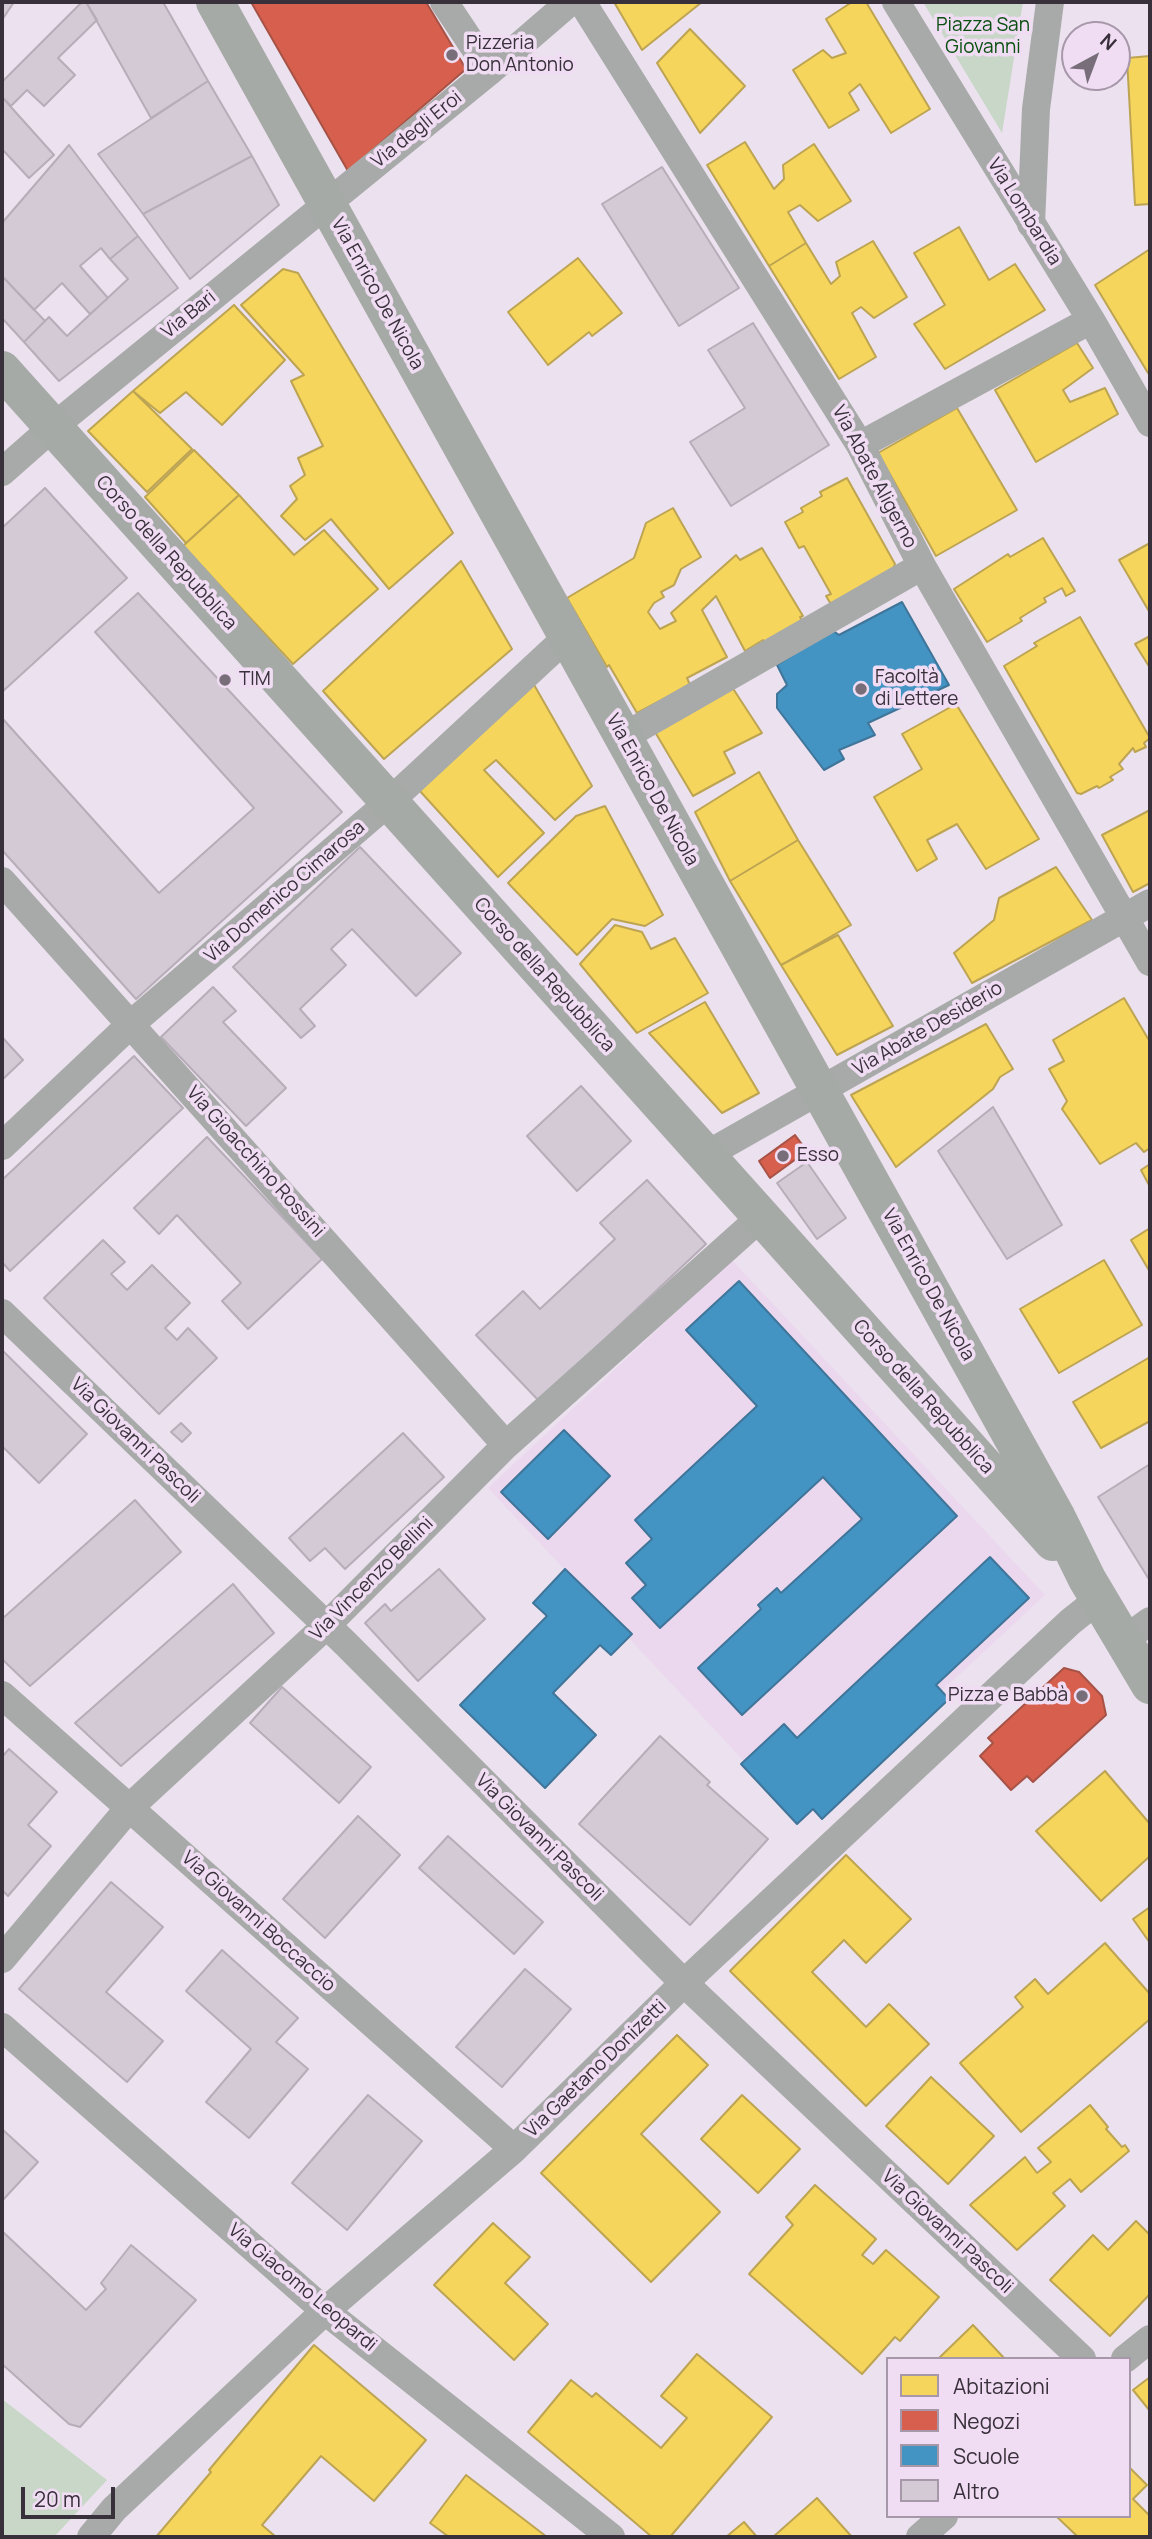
<!DOCTYPE html>
<html>
<head>
<meta charset="utf-8">
<style>
	body { margin:0 }
	#map { position:relative; width:1152px; height:2539px; overflow:hidden; background:#ece1ee; font-family:Manrope,sans-serif }
	canvas { display:block }
	.frame { position:absolute; inset:0; border:4px solid #38303a; pointer-events:none }
	.legend { position:absolute; left:886px; top:2357px; width:245px; height:161px; box-sizing:border-box; background:#f0dcf3; border:2px solid #a697a9; margin:0; padding:9px 12px; list-style:none; font-size:21px; color:#38303a }
	.legend li { display:flex; align-items:center; gap:14px; height:35px }
	.legend b { width:35px; border:2px solid #a697a9 }
	.north { position:absolute; left:1061px; top:21px; width:70px; height:70px; box-sizing:border-box; background:#f0dcf3; border:2px solid #a697a9; border-radius:50%; rotate:41deg; font-size:19px; font-weight:700; line-height:28px; text-align:center; color:#38303a }
	.north::after { content:''; display:block; margin:auto; width:24px; height:32px; background:#776e79; clip-path:polygon(50% 0,100% 100%,50% 72%,0 100%) }
	.scale { position:absolute; left:21px; top:2487px; width:94px; height:32px; box-sizing:border-box; border:4px solid #38303a; border-top:0; padding-left:9px; font-size:21px; line-height:24px; white-space:nowrap; color:#38303a; -webkit-text-stroke:5px #f0dcf3; paint-order:stroke }
</style>
</head>
<body>
<div id="map">
<canvas width="1152" height="2539"></canvas>
<div class="frame"></div>
<ul class="legend">
<li><b style="height:19px;background:#f6d55c"></b>Abitazioni</li>
<li><b style="height:19px;background:#d6604d"></b>Negozi</li>
<li><b style="height:19px;background:#4393c3"></b>Scuole</li>
<li><b style="height:19px;background:#d3cad5"></b>Altro</li>
</ul>
<div class="north">N</div>
<div class="scale">20 m</div>
</div>
<script>
const g = document.querySelector('canvas').getContext('2d');
g.lineJoin = 'round';
function fillPath(path, color) {
  g.fillStyle = color;
  g.fill(path, 'evenodd');
}
function poly(rows) {
  const path = new Path2D();
  for (const r of rows) {
    path.moveTo(r[0], r[1]);
    for (let i = 2; i < r.length; i += 2) path.lineTo(r[i], r[i + 1]);
  }
  return path;
}
function stroke(path, color, width, dash) {
  g.strokeStyle = color;
  g.lineWidth = width;
  g.lineCap = dash ? 'butt' : 'round';
  g.setLineDash(dash || []);
  g.stroke(path);
}
function write(font, color, halo, rows, align = 'center') {
  g.font = font + ' Manrope,sans-serif';
  g.lineWidth = 7;
  g.setLineDash([]);
  g.textBaseline = 'middle';
  g.strokeStyle = halo;
  g.fillStyle = color;
  for (const [text, x, y, turn = 0] of rows) {
    g.save();
    g.translate(x, y);
    g.rotate((+turn || 0) * Math.PI / 180);
    g.textAlign = isNaN(turn) ? turn : align;
    if (halo) g.strokeText(text, 0, 0);
    g.fillText(text, 0, 0);
    g.restore();
  }
}
const built = poly([
	[732,1260,1045,1595,801,1822,488,1488]
]);
const green = poly([
	[923,2,1023,2,1002,133],
	[2,2399,107,2480,54,2537,2,2537]
]);
const homes = poly([
	[614,2,702,2,642,50,614,2],
	[852,2,866,2,930,109,891,133,860,84,849,93,859,110,829,128,793,70,823,50,832,58,846,53,826,19,852,2],
	[690,29,745,86,700,133,657,63,690,29],
	[1150,56,1150,204,1135,205,1127,58,1150,56],
	[745,142,774,189,784,179,783,165,814,144,851,201,818,221,800,205,788,212,806,243,769,266,707,165,745,142],
	[959,227,989,280,1015,264,1045,310,945,369,914,324,945,305,914,253,959,227],
	[873,241,907,297,874,318,861,307,852,313,876,357,839,379,769,266,806,243,831,284,840,276,836,262,873,241],
	[1150,249,1150,372,1148,373,1095,285,1150,249],
	[578,258,622,313,592,336,589,332,548,365,508,312,578,258],
	[283,269,298,273,453,533,389,589,331,519,305,540,281,516,297,499,290,486,305,475,298,458,323,446,291,381,304,375,241,305,283,269],
	[234,305,285,360,222,425,186,392,160,413,133,391,234,305],
	[1077,343,1093,368,1063,390,1070,402,1105,388,1118,414,1036,462,995,390,1077,343],
	[133,391,192,449,147,492,88,431,133,391],
	[957,408,1017,510,936,556,878,453,957,408],
	[194,450,239,495,186,543,145,497,194,450],
	[847,478,895,564,892,572,832,606,826,596,831,594,804,546,799,548,785,522,803,512,801,508,822,496,820,492,847,478],
	[239,495,294,555,324,530,378,589,293,664,183,546,239,495],
	[673,508,701,557,681,569,674,585,661,592,664,597,654,603,648,612,660,629,676,621,671,613,736,555,740,560,762,548,803,616,800,617,803,622,764,643,763,640,745,651,716,596,702,610,727,657,687,678,690,685,637,713,609,665,607,667,567,598,634,558,646,523,673,508],
	[1043,538,1075,591,1066,596,1062,588,1044,598,1046,602,1020,618,1022,621,987,642,954,589,1008,554,1010,557,1043,538],
	[1150,543,1150,613,1119,560,1150,543],
	[461,561,512,649,384,759,323,691,461,561],
	[1080,617,1150,738,1144,743,1146,747,1135,752,1133,748,1119,764,1123,769,1110,777,1113,780,1099,788,1097,786,1081,794,1077,793,1004,666,1037,646,1034,643,1080,617],
	[1150,636,1150,668,1135,644,1150,636],
	[533,683,592,786,555,820,496,760,484,770,544,833,498,877,419,790,533,683],
	[732,687,762,733,724,752,735,773,693,796,655,732,732,687],
	[956,704,1039,839,986,869,957,824,927,840,937,859,917,871,874,797,922,769,902,734,956,704],
	[759,772,798,840,730,881,695,812,759,772],
	[605,806,663,915,645,926,612,919,577,955,508,883,576,816,605,806],
	[1150,810,1150,883,1133,892,1102,835,1150,810],
	[798,840,851,925,781,965,730,881,798,840],
	[1056,867,1092,920,972,983,954,953,994,920,999,898,1056,867],
	[615,925,642,932,651,949,675,938,708,993,637,1033,580,964,615,925],
	[838,935,893,1026,837,1055,781,965,838,935],
	[1124,998,1150,1042,1150,1148,1144,1152,1136,1143,1100,1164,1062,1109,1067,1101,1049,1069,1064,1061,1053,1040,1124,998],
	[705,1002,759,1093,722,1113,649,1033,705,1002],
	[986,1024,1013,1069,1000,1077,993,1089,896,1167,851,1095,986,1024],
	[1150,1164,1150,1187,1141,1170,1150,1164],
	[1150,1228,1150,1272,1131,1240,1150,1228],
	[1104,1260,1142,1325,1059,1373,1020,1309,1104,1260],
	[1150,1357,1150,1421,1101,1448,1073,1402,1150,1357],
	[1105,1771,1150,1824,1150,1856,1101,1901,1036,1831,1105,1771],
	[846,1855,911,1919,866,1963,844,1940,812,1972,866,2027,889,2004,929,2044,866,2106,730,1971,846,1855],
	[1150,1907,1150,1943,1133,1919,1150,1907],
	[1105,1943,1150,1994,1150,2019,1021,2132,960,2063,1023,2007,1015,1997,1035,1979,1048,1994,1105,1943],
	[677,2035,708,2065,641,2134,720,2212,651,2282,541,2173,677,2035],
	[931,2077,994,2136,948,2184,886,2126,931,2077],
	[742,2095,800,2149,758,2193,701,2139,742,2095],
	[1090,2105,1108,2127,1106,2129,1122,2147,1125,2145,1129,2151,1081,2192,1070,2179,1053,2193,1065,2206,1017,2250,970,2205,1025,2157,1037,2173,1051,2162,1038,2148,1090,2105],
	[815,2185,876,2239,862,2255,873,2264,886,2250,939,2297,900,2341,895,2337,862,2374,749,2274,793,2225,786,2217,815,2185],
	[1136,2221,1150,2235,1150,2294,1110,2336,1050,2280,1093,2235,1108,2250,1136,2221],
	[493,2223,530,2257,505,2283,548,2324,514,2360,434,2285,493,2223],
	[973,2325,1005,2359,938,2359,973,2325],
	[314,2345,426,2440,374,2501,321,2456,262,2525,276,2537,156,2537,211,2472,209,2470,314,2345],
	[697,2354,772,2417,670,2537,652,2537,528,2432,571,2380,592,2397,596,2393,661,2448,687,2418,661,2396,697,2354],
	[1150,2377,1150,2411,1133,2390,1150,2377],
	[1129,2467,1147,2485,1133,2499,1150,2516,1150,2537,1078,2537,1056,2516,1129,2516,1129,2467],
	[466,2475,547,2537,449,2537,430,2523,466,2475],
	[817,2498,852,2537,773,2537,817,2498],
	[744,2522,757,2537,726,2537,744,2522]
]);
const shops = poly([
	[251,2,426,2,466,69,348,171,251,2],
	[795,1135,807,1151,770,1178,759,1161,795,1135],
	[1064,1668,1079,1672,1102,1696,1106,1715,1033,1782,1027,1776,1011,1790,980,1756,993,1743,988,1738,1064,1668]
]);
const schools = poly([
	[902,602,949,685,868,723,875,735,839,750,844,759,824,770,777,708,777,694,787,685,777,665,832,630,839,635,902,602],
	[739,1281,957,1516,742,1715,698,1668,761,1609,758,1605,777,1588,781,1593,862,1519,823,1477,660,1628,632,1598,646,1585,626,1563,652,1539,635,1520,757,1406,686,1330,739,1281],
	[564,1430,610,1476,548,1539,501,1492,564,1430],
	[990,1557,1029,1598,936,1685,949,1699,822,1819,813,1809,797,1824,741,1764,784,1724,797,1738,990,1557],
	[565,1569,632,1634,611,1655,600,1645,553,1693,596,1735,545,1788,460,1705,547,1616,533,1603,565,1569]
]);
const building = poly([
	[2,2,14,2,2,20,2,2],
	[82,2,86,2,97,20,58,58,75,75,44,106,27,90,11,106,2,97,2,82,82,2],
	[86,2,163,2,208,81,151,118,86,2],
	[208,81,252,156,143,214,98,154,208,81],
	[2,97,54,155,29,178,2,149,2,97],
	[69,145,138,236,110,259,101,248,80,266,108,298,90,314,62,283,34,310,2,276,2,223,69,145],
	[252,156,279,205,190,279,143,214,252,156],
	[662,167,739,288,679,326,602,204,662,167],
	[138,236,178,288,59,381,24,342,49,317,67,336,128,279,110,259,138,236],
	[2,276,45,321,24,342,2,318,2,276],
	[753,323,829,445,731,506,690,442,745,408,708,350,753,323],
	[45,488,127,578,2,692,2,528,45,488],
	[138,593,342,812,136,999,2,850,2,718,159,893,254,808,95,632,138,593],
	[360,847,461,953,416,996,352,929,331,949,346,965,300,1009,315,1026,301,1038,233,967,360,847],
	[213,987,236,1011,223,1022,286,1088,246,1126,161,1037,213,987],
	[2,1037,23,1060,2,1080,2,1037],
	[134,1056,183,1108,10,1271,2,1262,2,1180,134,1056],
	[581,1086,631,1141,577,1191,527,1136,581,1086],
	[993,1107,1062,1225,1007,1259,938,1151,993,1107],
	[207,1137,322,1259,248,1329,222,1301,241,1283,177,1215,159,1234,134,1208,207,1137],
	[807,1162,846,1218,817,1239,777,1183,807,1162],
	[647,1180,706,1244,539,1401,476,1335,523,1291,540,1309,615,1239,600,1223,647,1180],
	[103,1240,125,1262,111,1274,127,1290,152,1265,190,1303,165,1328,177,1340,188,1328,217,1358,159,1414,44,1298,103,1240],
	[2,1350,87,1434,39,1483,2,1446,2,1350],
	[181,1423,191,1433,182,1442,171,1432,181,1423],
	[403,1433,444,1477,345,1569,325,1548,310,1561,289,1538,403,1433],
	[1150,1464,1150,1581,1098,1497,1150,1464],
	[135,1500,181,1552,30,1686,2,1659,2,1619,135,1500],
	[439,1569,485,1619,418,1681,365,1623,385,1604,391,1611,439,1569],
	[233,1584,274,1633,121,1766,75,1723,233,1584],
	[282,1687,371,1767,339,1803,250,1723,282,1687],
	[660,1736,710,1782,707,1785,768,1839,690,1925,579,1824,660,1736],
	[9,1749,57,1792,28,1825,51,1846,8,1896,2,1890,2,1757,9,1749],
	[358,1816,400,1855,325,1938,283,1899,358,1816],
	[448,1836,543,1922,514,1954,419,1868,448,1836],
	[111,1882,163,1927,106,1992,163,2041,127,2082,19,1989,111,1882],
	[222,1950,298,2018,276,2042,308,2069,249,2138,206,2102,251,2049,186,1991,222,1950],
	[525,1969,571,2009,502,2087,456,2047,525,1969],
	[368,2095,422,2141,347,2230,292,2183,368,2095],
	[2,2129,38,2162,2,2201,2,2129],
	[2,2231,86,2310,106,2289,101,2283,131,2245,196,2300,80,2427,69,2424,2,2364,2,2231]
]);
const minor = poly([
	[444,2,490,71],
	[582,2,860,445,922,566,1150,962],
	[896,2,1091,320,1150,423],
	[1031,224,1036,109,1050,2],
	[860,445,1091,320],
	[2,472,53,427,490,71,570,2],
	[623,737,922,566],
	[2,881,506,1445],
	[2,1146,131,1024,389,802,567,637],
	[706,1155,1150,903],
	[2,1313,346,1644,684,1983,1082,2359],
	[1124,1640,1150,1621],
	[2,1695,514,2149],
	[2,1959,129,1808,327,1625,506,1445,761,1217],
	[2,2027,325,2311,611,2537],
	[1125,2359,1150,2339],
	[91,2537,114,2509,325,2311,514,2149,684,1983,1070,1622,1100,1598],
	[920,2537,944,2516]
]);
const secondary = poly([
	[215,2,1056,1516,1087,1579,1150,1685],
	[2,370,1053,1542]
]);
const markers = [
	[452,55,7,"#776e79"],
	[225,680,7,"#776e79"],
	[861,689,7,"#776e79"],
	[783,1156,7,"#776e79"],
	[1082,1696,7,"#776e79"]
];
const parkNames = [
	["Piazza San",983,26],
	["Giovanni",983,48]
];
const poiNames = [
	["Pizzeria",466,44],
	["Don Antonio",466,66],
	["Facoltà",875,678],
	["di Lettere",875,700],
	["TIM",239,680],
	["Esso",797,1156],
	["Pizza e Babbà",1068,1696,"right"]
];
const streetNames = [
	["Via degli Eroi",417,130,-39],
	["Via Lombardia",1024,212,58],
	["Via Enrico De Nicola",377,294,61],
	["Via Bari",189,315,-39],
	["Via Abate Aligerno",874,477,62],
	["Corso della Repubblica",166,553,48],
	["Via Enrico De Nicola",652,790,61],
	["Via Domenico Cimarosa",285,892,-41],
	["Corso della Repubblica",544,975,48],
	["Via Abate Desiderio",928,1029,-30],
	["Via Gioacchino Rossini",255,1162,48],
	["Via Enrico De Nicola",928,1285,61],
	["Corso della Repubblica",923,1397,48],
	["Via Giovanni Pascoli",135,1441,44],
	["Via Vincenzo Bellini",372,1579,-45],
	["Via Giovanni Pascoli",539,1838,45],
	["Via Giovanni Boccaccio",258,1922,42],
	["Via Gaetano Donizetti",596,2069,-44],
	["Via Giovanni Pascoli",947,2232,43],
	["Via Giacomo Leopardi",302,2288,40]
];
fillPath(built, '#ebd8ee');
fillPath(green, '#c8d7c8');
fillPath(homes, '#f6d55c');
stroke(homes, '#bda452', 2);
fillPath(shops, '#d6604d');
stroke(shops, '#a75247', 2);
fillPath(schools, '#4393c3');
stroke(schools, '#40759a', 2);
fillPath(building, '#d3cad5');
stroke(building, '#b6adb8', 2);
stroke(minor, '#a7aaa8', 28);
stroke(secondary, '#a6aaa7', 38);
for (const [x, y, r, color] of markers) {
  const dot = new Path2D();
  dot.arc(x, y, r, 0, 2 * Math.PI);
  g.fillStyle = color;
  g.fill(dot);
  stroke(dot, '#f0dcf3', 2.5);
}
write('19px', '#094f0f', '#f0dcf3', parkNames);
write('19px', '#38303a', '#f0dcf3', poiNames, 'left');
write('19px', '#38303a', '#f0dcf3', streetNames);
</script>
</body>
</html>
